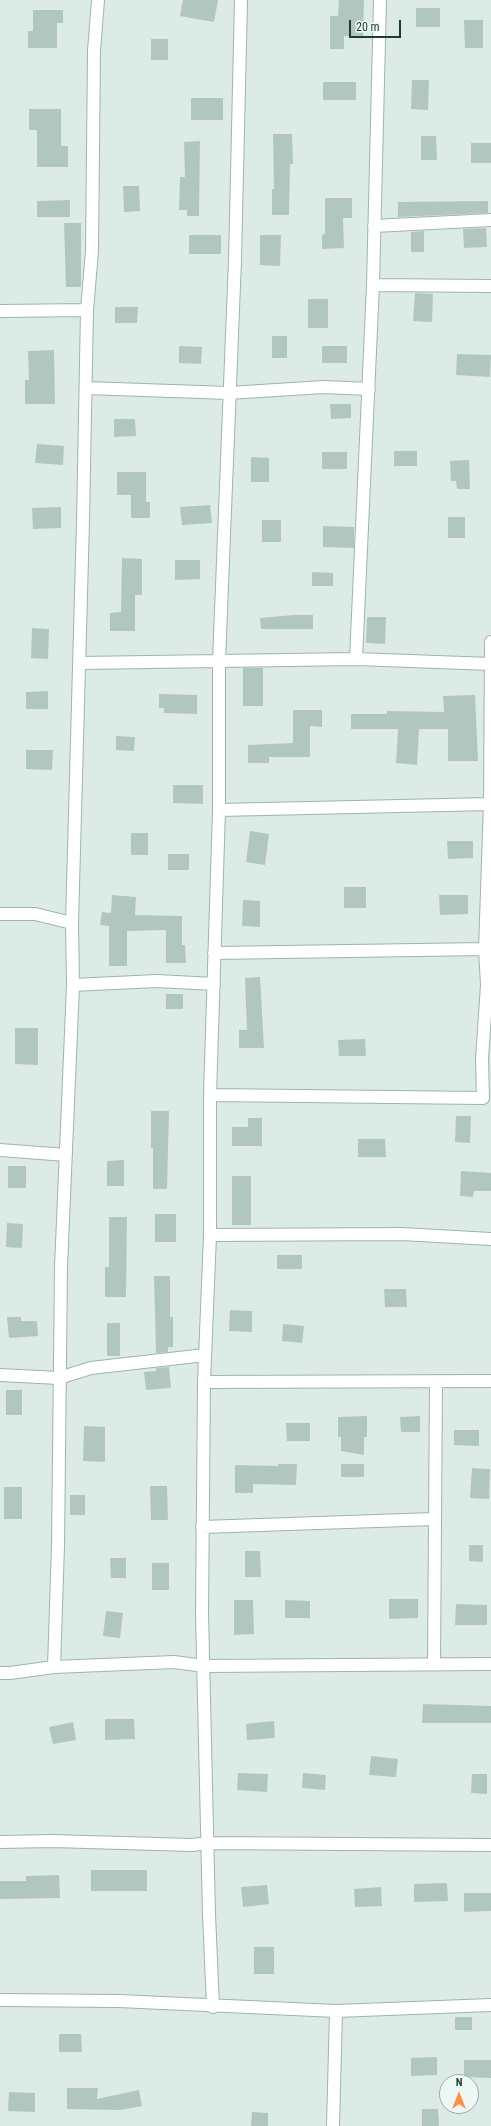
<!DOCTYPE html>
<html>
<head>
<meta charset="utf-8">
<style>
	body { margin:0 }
	#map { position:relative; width:491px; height:2126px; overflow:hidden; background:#ddebe7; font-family:"Roboto Condensed",sans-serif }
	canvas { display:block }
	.north { position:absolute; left:439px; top:2074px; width:40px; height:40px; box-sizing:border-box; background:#edf7f4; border:1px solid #9aaca9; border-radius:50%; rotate:0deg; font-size:11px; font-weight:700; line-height:16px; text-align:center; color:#1d3b38 }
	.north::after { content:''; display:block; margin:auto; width:14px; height:18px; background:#ff8f46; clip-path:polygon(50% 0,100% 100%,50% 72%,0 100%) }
	.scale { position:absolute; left:349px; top:20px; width:52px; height:18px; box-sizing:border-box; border:2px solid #1d3b38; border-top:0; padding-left:5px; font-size:12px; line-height:14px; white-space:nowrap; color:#1d3b38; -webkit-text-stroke:3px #edf7f4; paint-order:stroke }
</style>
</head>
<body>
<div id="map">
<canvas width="491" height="2126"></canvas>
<div class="north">N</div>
<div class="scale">20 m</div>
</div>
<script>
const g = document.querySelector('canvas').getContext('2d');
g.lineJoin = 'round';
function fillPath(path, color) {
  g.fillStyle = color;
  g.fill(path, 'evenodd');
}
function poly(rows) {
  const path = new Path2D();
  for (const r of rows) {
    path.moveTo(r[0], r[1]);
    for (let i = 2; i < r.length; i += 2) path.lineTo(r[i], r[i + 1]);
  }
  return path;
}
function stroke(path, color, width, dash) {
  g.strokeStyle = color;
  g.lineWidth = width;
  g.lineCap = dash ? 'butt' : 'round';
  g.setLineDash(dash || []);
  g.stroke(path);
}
const building = poly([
	[183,0,218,0,214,22,180,16],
	[339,0,364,0,363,37,344,36,344,49,330,49,330,16,338,16],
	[416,8,440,8,440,27,416,27],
	[33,10,63,10,63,23,57,23,57,48,28,48,28,31,33,31],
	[464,20,483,20,483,48,465,48],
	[151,39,168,39,168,60,151,60],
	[412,80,429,80,428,110,411,109],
	[323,82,356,82,356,100,323,100],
	[191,98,223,98,223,120,191,120],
	[29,109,61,109,61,146,68,146,68,167,37,167,37,130,29,130],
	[273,134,292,134,293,164,290,164,289,215,272,215,272,189,274,189],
	[421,136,436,136,437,160,421,160],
	[200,141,199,216,187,216,187,210,179,210,180,177,185,177,184,142],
	[471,143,491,143,491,163,471,163],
	[123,186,139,186,140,211,124,212],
	[325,198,352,198,352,218,343,218,344,248,322,249,322,235,325,234],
	[70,200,70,217,37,217,37,201],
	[488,201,488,213,398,217,398,202],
	[64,223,81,223,81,287,66,287],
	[486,228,487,247,464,248,463,229],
	[424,231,424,252,411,252,411,232],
	[189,235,221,235,221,254,189,254],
	[260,235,281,235,280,266,260,265],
	[415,293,433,294,432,322,413,321],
	[308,299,328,299,328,328,308,328],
	[115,307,138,307,137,323,115,323],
	[272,336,287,336,287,358,272,358],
	[179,346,202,347,201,364,179,363],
	[322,346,347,346,347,363,322,363],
	[54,350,55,404,25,404,25,380,29,380,28,351],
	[457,354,491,355,490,377,456,375],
	[330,404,351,404,351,418,331,419],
	[114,419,135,419,136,436,114,437],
	[37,444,64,446,63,465,35,463],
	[394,451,417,451,417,466,394,466],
	[322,452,347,452,347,469,322,469],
	[251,457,269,458,269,482,251,482],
	[469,460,470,489,457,489,456,481,451,481,450,461],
	[117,472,146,472,146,502,150,502,150,518,131,518,131,495,117,495],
	[210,505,212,523,182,525,180,507],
	[61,507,61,528,33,529,32,508],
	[448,517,465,517,465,538,448,538],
	[262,520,281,520,281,542,262,542],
	[323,526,354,527,354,548,323,547],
	[122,558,142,559,142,595,135,595,135,631,110,631,110,613,121,612],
	[175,560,200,560,200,579,175,580],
	[312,572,333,573,333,586,312,586],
	[294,615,313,615,313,629,261,629,260,618],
	[367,617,386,617,385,644,366,643],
	[32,628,49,629,48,659,31,658],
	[243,668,263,668,263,706,243,706],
	[48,691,48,709,26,709,26,692],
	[159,694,197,695,197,714,164,713,164,708,159,708],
	[475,695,478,761,448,761,448,729,419,729,417,765,396,763,398,729,351,729,351,714,387,714,387,711,444,712,443,696],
	[293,710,322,710,322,727,310,726,310,757,269,757,269,763,248,763,248,745,293,743],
	[116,736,135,737,134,751,116,750],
	[26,750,53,750,52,770,26,769],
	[173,785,203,785,203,804,173,803],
	[250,831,269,834,265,865,246,862],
	[131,833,148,833,148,855,131,855],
	[447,841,473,841,473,858,448,859],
	[168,854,189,854,189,870,168,870],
	[344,887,366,887,366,908,344,908],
	[112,895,136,897,135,915,182,916,182,945,185,945,186,963,166,963,166,930,127,931,127,966,109,966,109,926,100,925,102,912,111,913],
	[439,895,468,895,468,914,440,915],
	[243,900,260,901,260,927,242,926],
	[260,977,264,1048,239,1048,239,1030,247,1030,245,978],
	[166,994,183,994,183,1009,166,1009],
	[15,1028,38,1028,38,1065,15,1064],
	[365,1039,366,1056,339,1056,338,1040],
	[151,1111,169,1111,167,1189,153,1189,153,1148,151,1148],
	[456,1116,471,1116,470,1143,455,1142],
	[248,1118,262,1118,262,1146,232,1146,232,1127,248,1127],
	[358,1139,385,1139,386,1157,358,1157],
	[124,1160,124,1186,107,1186,107,1161],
	[8,1166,26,1166,26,1188,8,1188],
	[461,1171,491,1173,491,1191,474,1191,473,1197,460,1196],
	[232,1176,251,1176,251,1225,232,1225],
	[155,1214,176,1214,176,1242,155,1242],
	[109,1217,127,1217,126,1297,105,1297,105,1267,109,1267],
	[7,1223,23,1224,22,1248,6,1247],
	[277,1255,302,1255,302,1269,277,1269],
	[154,1276,170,1276,170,1317,173,1317,173,1347,168,1347,168,1352,156,1353],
	[384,1289,406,1289,407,1307,385,1307],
	[230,1310,252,1311,252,1332,229,1331],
	[7,1317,21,1317,21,1321,37,1321,38,1336,9,1338],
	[107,1323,120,1323,120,1356,107,1356],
	[283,1324,304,1326,302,1343,282,1341],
	[169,1367,171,1388,146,1390,144,1372,156,1371,156,1368],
	[6,1390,22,1390,22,1415,6,1415],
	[367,1416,367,1437,364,1437,364,1455,341,1451,341,1437,338,1437,338,1417],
	[420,1416,420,1432,401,1432,400,1417],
	[286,1423,310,1423,310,1441,287,1441],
	[84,1426,105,1427,105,1462,83,1461],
	[454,1430,479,1430,479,1446,454,1445],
	[278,1464,297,1464,296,1485,253,1484,253,1493,235,1493,235,1465,278,1466],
	[341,1464,364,1464,364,1477,341,1477],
	[472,1468,490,1469,489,1499,470,1498],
	[150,1486,167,1486,168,1520,151,1520],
	[4,1487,22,1487,22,1519,4,1519],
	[70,1495,85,1495,85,1515,70,1515],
	[469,1545,483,1545,483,1562,469,1561],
	[245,1551,260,1551,261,1577,245,1577],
	[110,1558,126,1558,126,1578,111,1578],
	[152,1563,169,1563,169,1590,152,1590],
	[389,1599,418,1599,418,1618,389,1619],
	[234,1600,253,1600,254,1634,234,1635],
	[285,1600,310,1601,310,1618,285,1618],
	[456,1604,487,1605,487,1625,455,1625],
	[106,1611,123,1613,120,1638,103,1636],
	[423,1704,491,1706,491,1723,422,1723],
	[105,1719,134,1719,135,1739,105,1740],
	[274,1721,275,1738,247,1740,246,1724],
	[73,1722,76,1740,53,1744,49,1727],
	[371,1756,398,1759,396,1777,369,1775],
	[238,1773,268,1774,267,1792,237,1790],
	[303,1773,326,1775,325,1790,302,1788],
	[472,1774,487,1774,487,1794,471,1793],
	[91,1870,147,1870,147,1891,91,1891],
	[59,1875,60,1898,0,1899,0,1881,26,1881,26,1876],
	[447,1883,448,1901,414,1902,414,1884],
	[267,1885,269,1904,243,1907,241,1887],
	[381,1887,382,1906,355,1907,354,1889],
	[464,1893,491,1893,491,1911,464,1912],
	[254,1947,274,1947,274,1974,254,1974],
	[455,2017,472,2017,472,2030,455,2030],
	[59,2034,81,2034,82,2052,59,2052],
	[437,2057,437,2075,411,2076,411,2058],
	[464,2060,491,2060,491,2078,464,2077],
	[67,2088,98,2088,97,2099,139,2090,142,2106,120,2110,67,2109],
	[9,2092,35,2093,35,2112,8,2111],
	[422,2109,438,2109,439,2126,422,2126],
	[252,2112,268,2113,268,2126,251,2126]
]);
const street = poly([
	[374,226,491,220],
	[373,285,491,286],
	[0,311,87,310],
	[86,388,229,393,323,387,369,389],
	[356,659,373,285,380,0],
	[80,663,356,659,491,664],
	[219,810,490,804],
	[0,914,35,914,72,923],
	[214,953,485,949],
	[73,985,157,981,214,984],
	[210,1095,483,1098,482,1059,487,985,485,949,490,804,491,642],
	[0,1150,66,1155],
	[210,1235,402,1234,491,1239],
	[0,1375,59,1378,91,1368,205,1355],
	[204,1382,491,1381],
	[202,1527,434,1519],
	[434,1664,436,1381],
	[54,1667,58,1546,61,1267,73,985,72,923,83,521,87,310,92,251,94,51,98,0],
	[0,1673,10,1673,54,1667,174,1662,204,1666,491,1664],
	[0,1842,52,1841,192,1845,208,1843,491,1845],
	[0,2000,119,2001,336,2011,491,2005],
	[213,2007,209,1914,202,1613,204,1382,210,1235,210,1095,219,810,219,661,235,260,241,0],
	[333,2126,336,2011]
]);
fillPath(building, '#b2c6c0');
stroke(street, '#a0b3af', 14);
stroke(street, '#fff', 12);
</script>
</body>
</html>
